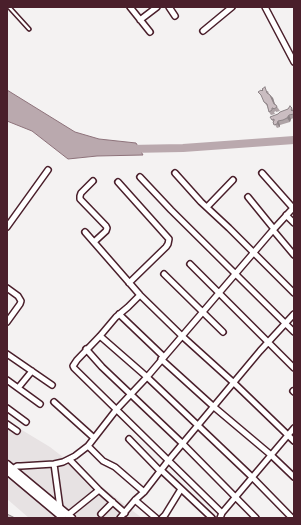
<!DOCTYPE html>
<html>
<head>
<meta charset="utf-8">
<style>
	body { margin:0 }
	#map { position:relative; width:301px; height:525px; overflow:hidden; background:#f4f2f2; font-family:"Playpen Sans",sans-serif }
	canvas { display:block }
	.frame { position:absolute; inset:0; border:8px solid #4a1f2b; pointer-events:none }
</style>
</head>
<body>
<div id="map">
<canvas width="301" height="525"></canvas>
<div class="frame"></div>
</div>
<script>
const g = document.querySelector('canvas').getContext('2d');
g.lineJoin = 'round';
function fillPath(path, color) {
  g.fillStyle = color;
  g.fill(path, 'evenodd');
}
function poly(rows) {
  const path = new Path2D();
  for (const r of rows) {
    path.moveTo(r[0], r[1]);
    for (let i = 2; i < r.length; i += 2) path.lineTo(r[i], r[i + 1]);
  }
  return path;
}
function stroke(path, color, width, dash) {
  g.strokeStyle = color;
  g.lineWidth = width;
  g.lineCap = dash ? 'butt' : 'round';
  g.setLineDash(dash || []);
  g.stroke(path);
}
const built = poly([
	[7,421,50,447,142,518,29,518,7,499]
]);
const water = poly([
	[7,90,75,132,99,139,136,143,143,155,97,156,68,159,32,131,7,121,7,90]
]);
const river = poly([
	[129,149,183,148,294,140]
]);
const service = poly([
	[9,7,29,29]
]);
const minor = poly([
	[130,7,150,32],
	[169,7,175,16],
	[265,7,294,62],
	[140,20,157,7],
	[203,31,232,7],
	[175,173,201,202,229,228,294,293],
	[262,173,293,208],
	[140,177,171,210,294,332],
	[93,181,81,193,80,196,80,199,106,226,107,228,106,231,94,242],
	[118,182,169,239,168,244,166,247,129,283],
	[248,197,274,229],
	[207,207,233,180],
	[286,215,294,223],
	[7,227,48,170],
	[273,230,294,255],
	[85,232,140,295,182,336,234,383,294,441],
	[190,264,294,368],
	[164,274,223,332],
	[7,288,18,296,21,301,20,304,7,322],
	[140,295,128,307,116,317,100,336,77,360,73,366,74,368,222,513],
	[119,314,164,357],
	[100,336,147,377,252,477,292,518],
	[86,349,102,367,183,444,256,518],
	[7,354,52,385],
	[161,359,214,407,271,455,294,477],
	[7,380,40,404],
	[18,388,32,371],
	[293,391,294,392],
	[54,402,94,438],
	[7,408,26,422],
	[7,424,17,431],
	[129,439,160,471],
	[88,446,103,461,115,467,144,492],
	[70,460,99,490,125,513],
	[54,464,60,508],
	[11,470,17,466,21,466,54,464,63,462,75,456,88,446,116,410,147,377,273,230,294,207],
	[161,470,212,518],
	[135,500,156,518],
	[101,514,113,502],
	[68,515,99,490],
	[120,518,135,500,144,492,168,461,260,351,294,314],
	[162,518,165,515,181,489],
	[220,518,222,513,294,428]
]);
const tertiary = poly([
	[7,464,72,518],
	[7,471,63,518]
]);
const wall = poly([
	[268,91,269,94,273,98,275,104,278,108,280,111,276,112,276,111,274,112,275,114,271,115,269,112,267,106,264,102,262,96,258,92],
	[290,106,294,111,294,118,291,119,290,122,280,125,280,127,277,128,272,120,278,114,288,109]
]);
const shadedWall = poly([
	[270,95,273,98,276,108,274,104],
	[289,115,291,119,290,122,287,118],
	[278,121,280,125,280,127,277,124]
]);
const building = poly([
	[265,87,267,93,270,95,274,104,276,105,277,107,274,109,273,108,272,108,272,110,269,112,267,104,264,102,261,95,258,92,261,90,262,91,263,90,262,89,265,87],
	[290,106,292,108,291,110,292,111,293,110,294,114,289,115,287,118,283,120,278,121,277,124,274,125,273,122,274,121,274,119,272,120,270,117,278,114,280,112,288,109,290,106],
	[7,514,15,518,7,518,7,514]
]);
fillPath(built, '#e7e2e3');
fillPath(water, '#baa9ae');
stroke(water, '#8d727a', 1);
stroke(river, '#baa9ae', 8);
stroke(service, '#4a1f2b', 5.5);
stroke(minor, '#4a1f2b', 8);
stroke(tertiary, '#4a1f2b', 9);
stroke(service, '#fff', 2.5);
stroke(minor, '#fff', 5);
stroke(tertiary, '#fff', 6);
fillPath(wall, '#aea3a6');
fillPath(shadedWall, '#8d8487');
fillPath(building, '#cabdc1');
stroke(building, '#8d8487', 1);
</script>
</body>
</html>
